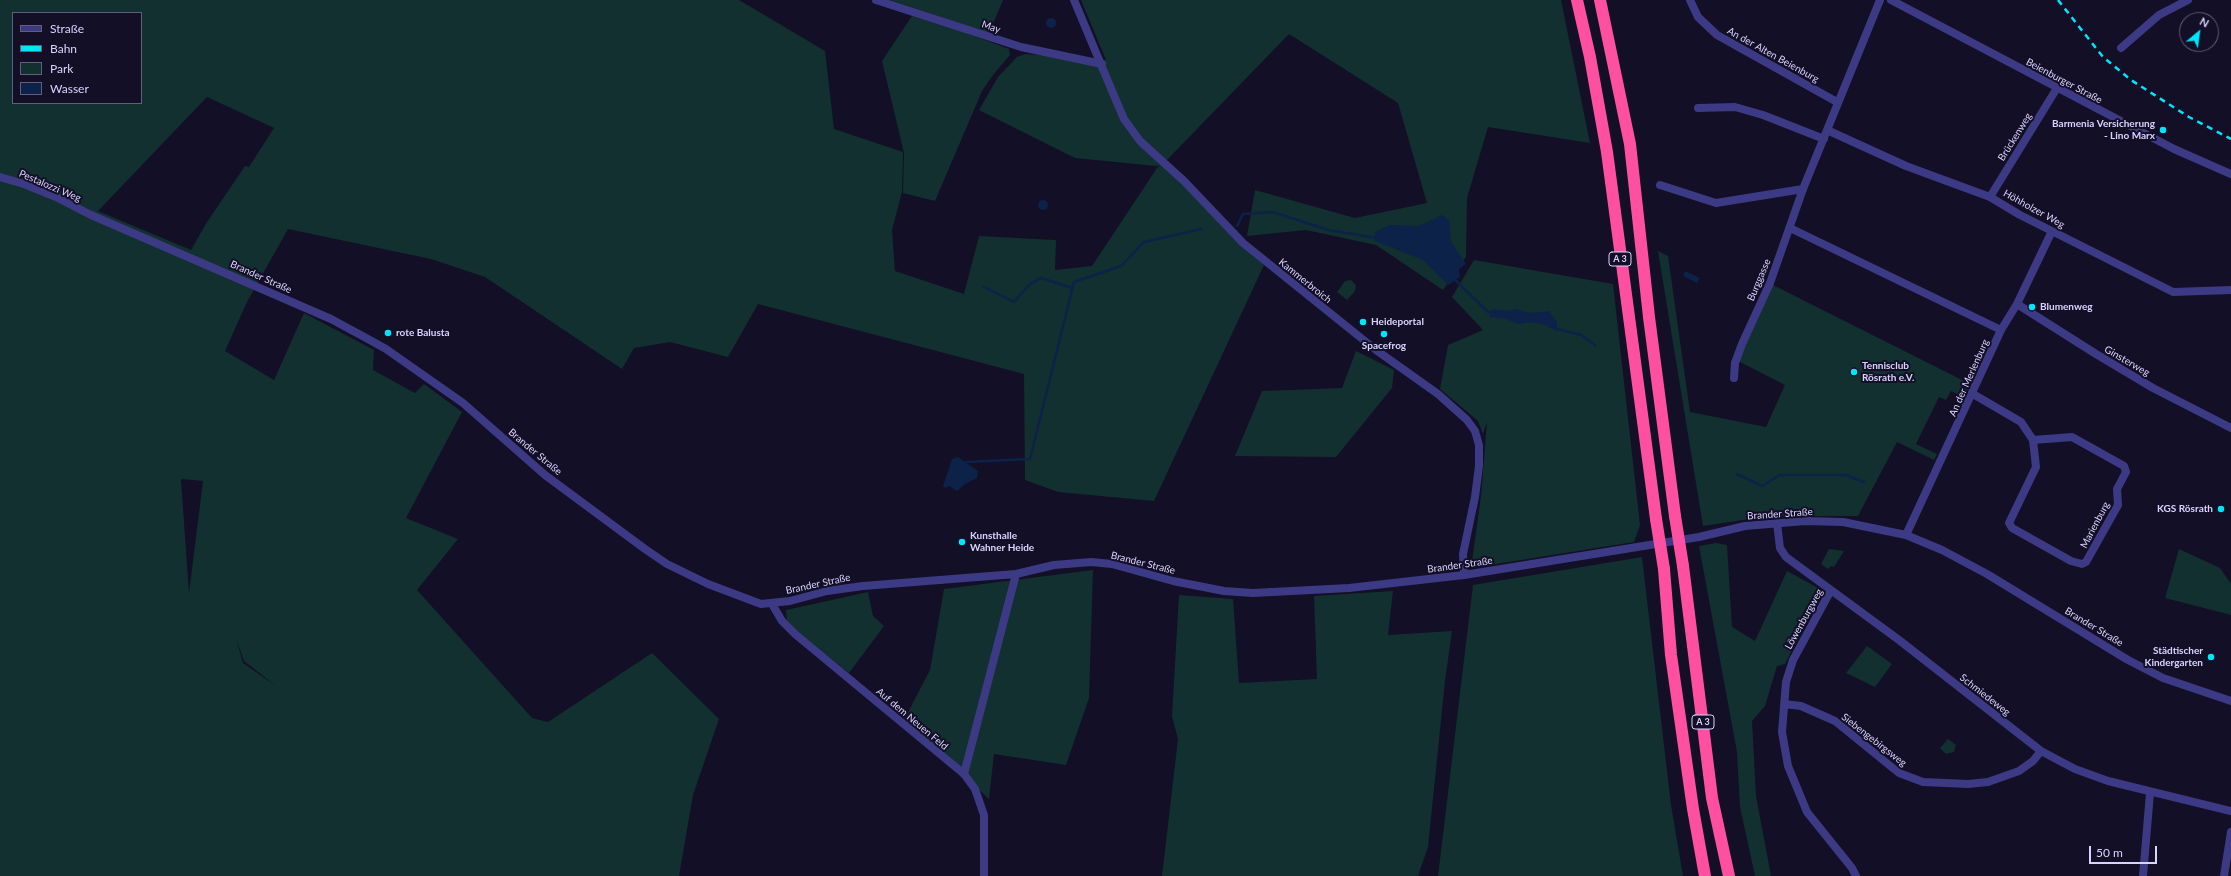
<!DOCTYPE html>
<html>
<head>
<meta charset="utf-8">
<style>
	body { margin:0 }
	#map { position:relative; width:2231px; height:876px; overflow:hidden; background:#130f26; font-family:Lato,sans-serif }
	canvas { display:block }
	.legend { position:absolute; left:12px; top:12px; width:130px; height:92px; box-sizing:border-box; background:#130f26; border:1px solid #625e7d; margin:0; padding:5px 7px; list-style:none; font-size:12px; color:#d9d4ff }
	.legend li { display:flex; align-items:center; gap:8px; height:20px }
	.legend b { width:20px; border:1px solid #625e7d }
	.north { position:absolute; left:2179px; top:12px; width:40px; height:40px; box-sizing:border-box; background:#130f26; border:1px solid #625e7d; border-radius:50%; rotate:29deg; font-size:11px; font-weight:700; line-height:16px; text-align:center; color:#d9d4ff }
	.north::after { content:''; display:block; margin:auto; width:14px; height:18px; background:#00e5ff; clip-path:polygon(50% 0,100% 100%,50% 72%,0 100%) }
	.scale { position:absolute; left:2089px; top:846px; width:68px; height:18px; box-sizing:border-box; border:2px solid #d9d4ff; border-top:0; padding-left:5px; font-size:12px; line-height:14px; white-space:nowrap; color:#d9d4ff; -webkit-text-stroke:3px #130f26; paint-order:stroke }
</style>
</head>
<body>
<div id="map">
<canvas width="2231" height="876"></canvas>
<ul class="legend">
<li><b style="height:5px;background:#3d3a85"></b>Straße</li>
<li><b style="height:5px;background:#00e5ff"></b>Bahn</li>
<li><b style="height:11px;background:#12302f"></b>Park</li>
<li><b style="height:11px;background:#0c2248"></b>Wasser</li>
</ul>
<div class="north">N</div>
<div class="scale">50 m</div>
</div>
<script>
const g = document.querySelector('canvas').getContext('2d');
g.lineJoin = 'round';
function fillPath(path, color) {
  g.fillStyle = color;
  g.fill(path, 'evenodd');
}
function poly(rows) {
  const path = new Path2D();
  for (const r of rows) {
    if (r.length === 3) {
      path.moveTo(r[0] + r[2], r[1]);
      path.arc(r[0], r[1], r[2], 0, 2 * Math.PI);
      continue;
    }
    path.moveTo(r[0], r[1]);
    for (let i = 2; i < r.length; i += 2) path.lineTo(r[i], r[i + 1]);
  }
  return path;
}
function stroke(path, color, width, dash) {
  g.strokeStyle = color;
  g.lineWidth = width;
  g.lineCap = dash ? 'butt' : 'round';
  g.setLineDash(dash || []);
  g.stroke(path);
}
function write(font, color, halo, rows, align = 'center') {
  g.font = font + ' Lato,sans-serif';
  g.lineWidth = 4;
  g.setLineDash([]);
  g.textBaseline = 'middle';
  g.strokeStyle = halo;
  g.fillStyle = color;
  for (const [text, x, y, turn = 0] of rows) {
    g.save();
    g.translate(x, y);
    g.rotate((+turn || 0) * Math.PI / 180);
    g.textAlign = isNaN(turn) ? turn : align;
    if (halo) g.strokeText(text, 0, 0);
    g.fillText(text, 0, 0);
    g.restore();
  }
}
const green = poly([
	[0,0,739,0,825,51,834,129,903,152,902,192,892,230,895,271,964,294,979,236,1056,240,1055,270,1092,266,1157,168,1160,165,1156,166,1075,158,979,110,998,77,1017,57,1025,54,1106,60,1081,0,1561,0,1590,143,1488,127,1467,198,1466,257,1443,290,1376,245,1306,230,1247,236,1255,190,1355,218,1427,203,1398,103,1289,34,1167,160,1162,163,1240,244,1264,265,1154,501,1058,492,1025,480,1024,374,758,304,728,357,670,342,634,348,622,369,485,277,431,259,288,229,247,302,225,351,274,380,304,313,374,350,373,370,415,393,424,384,462,412,406,518,458,539,417,590,532,718,548,722,652,653,719,719,693,795,679,876,0,876],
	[13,13,141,13,141,103,13,103],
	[207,97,274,128,249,167,245,166,207,222,191,250,98,211],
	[182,479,203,481,189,593,181,480],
	[236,638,244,661,276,686,243,663],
	[890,0,1003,0,989,33],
	[912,16,964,32,1009,49,1010,55,993,75,982,91,935,201,903,193,904,153,882,61],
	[1658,251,1668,256,1690,412,1766,427,1785,385,1738,361,1773,285,1970,384,1964,397,1951,391,1946,400,1939,397,1916,444,1937,454,1934,460,1897,442,1858,516,1769,516,1703,526],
	[1474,260,1613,284,1640,525,1634,542,1471,568,1481,496,1487,422,1483,434,1478,421,1440,389,1448,345,1483,330,1452,297],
	[1351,280,1356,285,1355,291,1347,300,1337,292,1345,281],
	[1356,351,1394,370,1392,388,1336,457,1235,456,1262,391,1342,388],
	[1716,543,1727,545,1732,627,1755,641,1787,571,1820,589,1817,601,1785,664,1777,666,1765,706,1752,721,1756,796,1771,876,1755,876,1740,807,1737,752,1699,546],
	[1829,549,1844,551,1834,567,1831,566,1828,569,1821,564],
	[2179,549,2220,568,2231,584,2231,615,2165,598],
	[1642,557,1671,805,1683,876,1438,876,1473,585],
	[1093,570,1089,698,1066,765,994,754,989,799,904,720,930,670,944,589],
	[1393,591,1388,635,1452,631,1445,681,1428,847,1418,876,1162,876,1178,739,1172,716,1179,595,1233,599,1239,683,1317,679,1314,596],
	[868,592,873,616,884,626,849,673,787,623,786,610],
	[1867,646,1892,664,1875,687,1846,673],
	[1948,739,1956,745,1954,752,1946,754,1940,748]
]);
const water = poly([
	[1051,23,5],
	[1043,205,5],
	[1442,215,1449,220,1451,242,1466,264,1459,269,1460,277,1448,285,1423,260,1375,241,1375,232,1390,225,1419,226],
	[1685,271,1700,278,1697,283,1683,276],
	[1492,309,1507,311,1517,309,1528,313,1549,311,1557,322,1557,331,1543,324,1530,322,1518,324,1506,319,1489,317],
	[958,457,978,471,977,478,965,484,957,491,949,486,945,488,943,486,952,459]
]);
const stream = poly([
	[1237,226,1243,214,1273,212,1328,230,1377,238],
	[1453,278,1488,312,1494,313],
	[984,287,1014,302,1029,285,1041,278,1072,288],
	[1554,328,1581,335,1595,345],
	[966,462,1030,459,1074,282,1121,266,1144,242,1201,229],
	[1737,474,1762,486,1780,475,1846,475,1864,482]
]);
const minor = poly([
	[876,0,1021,47,1102,64],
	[1074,0,1115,98,1124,119,1140,141,1184,181,1243,243,1376,350,1438,394,1467,420,1475,431,1479,445,1479,466,1475,497,1463,554,1464,575],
	[1690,0,1698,17,1717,35,1837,102],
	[1891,0,2174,149,2231,174],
	[2121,48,2159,15,2188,0],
	[1698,108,1735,107,1763,115,1824,139],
	[1827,130,1906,166,1990,197,2020,215,2173,292,2231,290],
	[0,177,24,184,56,197,91,215,331,319,368,339,386,349,463,403,545,475,645,549,667,564,708,584,761,604,790,601,827,591,863,586,1016,574,1054,565,1091,562,1112,564,1173,581,1224,591,1253,593,1349,588,1464,575,1699,537,1745,526,1805,521,1843,522,1906,535,1942,550,1987,574,2128,660,2163,678,2231,701],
	[1660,185,1716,203,1803,189],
	[1990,197,2057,88],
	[1790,228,2001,330],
	[2017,304,2096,354,2153,388,2231,428],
	[1734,378,1735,363,1742,344,1770,283,1803,189,1880,0],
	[1973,394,2021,422,2033,440,2072,437,2124,466,2126,472,2117,489,2118,505,2086,562,2082,564,2071,561,2012,528,2009,523,2036,467,2033,440],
	[1777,523,1780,548,1786,557,1899,640,2041,751,2075,769,2108,781,2231,811],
	[1906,535,2001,330,2017,304,2052,231],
	[1831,590,1793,660,1786,682,1782,732,1788,766,1807,812,1852,868,1856,876],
	[772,604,782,621,795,634,964,774,975,789,984,815,984,876],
	[1784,704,1801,706,1835,721,1899,773,1923,782,1968,784,1988,782,2019,771,2033,761,2041,751],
	[964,774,1016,574],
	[2143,876,2150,793],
	[2224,876,2231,832]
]);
const motorway = poly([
	[1577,0,1590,57,1607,152,1656,519],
	[1600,0,1630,144,1649,317,1675,516],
	[1683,566,1712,798,1729,876],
	[1664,569,1671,655,1693,809,1705,876]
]);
const rail = poly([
	[2058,0,2103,57,2131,80,2189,117,2231,139]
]);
const motorwayBridge = poly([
	[1675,516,1683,566],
	[1656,519,1664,569]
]);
const markers = [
	[2163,130,4,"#00e5ff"],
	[2032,307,4,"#00e5ff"],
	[1363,322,4,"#00e5ff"],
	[388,333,4,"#00e5ff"],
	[1384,334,4,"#00e5ff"],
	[1854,372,4,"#00e5ff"],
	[2221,509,4,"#00e5ff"],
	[962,542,4,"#00e5ff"],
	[2211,657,4,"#00e5ff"]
];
const shields = [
	[1620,259,22],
	[1703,722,22]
];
const shieldNames = [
	["A 3",1620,259],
	["A 3",1703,722]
];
const streetNames = [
	["May",991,27,18],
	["An der Alten Beienburg",1773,55,29],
	["Beienburger Straße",2064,81,28],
	["Brückenweg",2015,137,-58],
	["Pestalozzi Weg",50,186,23],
	["Höhholzer Weg",2034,209,29],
	["Brander Straße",261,277,24],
	["Burggasse",1759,280,-67],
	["Kammerbroich",1305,281,39],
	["Ginsterweg",2127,361,30],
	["An der Merlenburg",1969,378,-66],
	["Brander Straße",535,452,40],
	["Brander Straße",1780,514,-4],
	["Marienburg",2095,525,-62],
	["Brander Straße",1143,563,14],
	["Brander Straße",1460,565,-8],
	["Brander Straße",818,584,-12],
	["Löwenburgweg",1804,619,-61],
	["Brander Straße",2094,627,31],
	["Schmiedeweg",1985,695,38],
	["Auf dem Neuen Feld",912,719,40],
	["Siebengebirgsweg",1874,740,38]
];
const poiNames = [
	["Barmenia Versicherung",2155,124,"right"],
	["- Lino Marx",2155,136,"right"],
	["Blumenweg",2040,307],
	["Heideportal",1371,322],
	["rote Balusta",396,333],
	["Spacefrog",1384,346,"center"],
	["Tennisclub",1862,366],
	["Rösrath e.V.",1862,378],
	["KGS Rösrath",2213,509,"right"],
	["Kunsthalle",970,536],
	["Wahner Heide",970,548],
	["Städtischer",2203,651,"right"],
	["Kindergarten",2203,663,"right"]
];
fillPath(green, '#12302f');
fillPath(water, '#0c2248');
stroke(stream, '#0c2248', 2.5);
stroke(minor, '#3d3a85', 8);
stroke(motorway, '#ff4fa3', 12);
stroke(rail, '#00e5ff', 2.5, [6, 5]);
stroke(motorwayBridge, '#ff4fa3', 12);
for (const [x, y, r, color] of markers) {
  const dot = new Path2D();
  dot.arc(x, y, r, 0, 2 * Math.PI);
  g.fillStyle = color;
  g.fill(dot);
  stroke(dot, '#130f26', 1.5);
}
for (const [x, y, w] of shields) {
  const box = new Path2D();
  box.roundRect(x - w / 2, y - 7, w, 14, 3);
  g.fillStyle = '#130f26';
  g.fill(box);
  stroke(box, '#d9d4ff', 1);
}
write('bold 9px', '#d9d4ff', null, shieldNames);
write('10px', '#d9d4ff', '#130f26', streetNames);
write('bold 10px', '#d9d4ff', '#130f26', poiNames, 'left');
</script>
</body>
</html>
